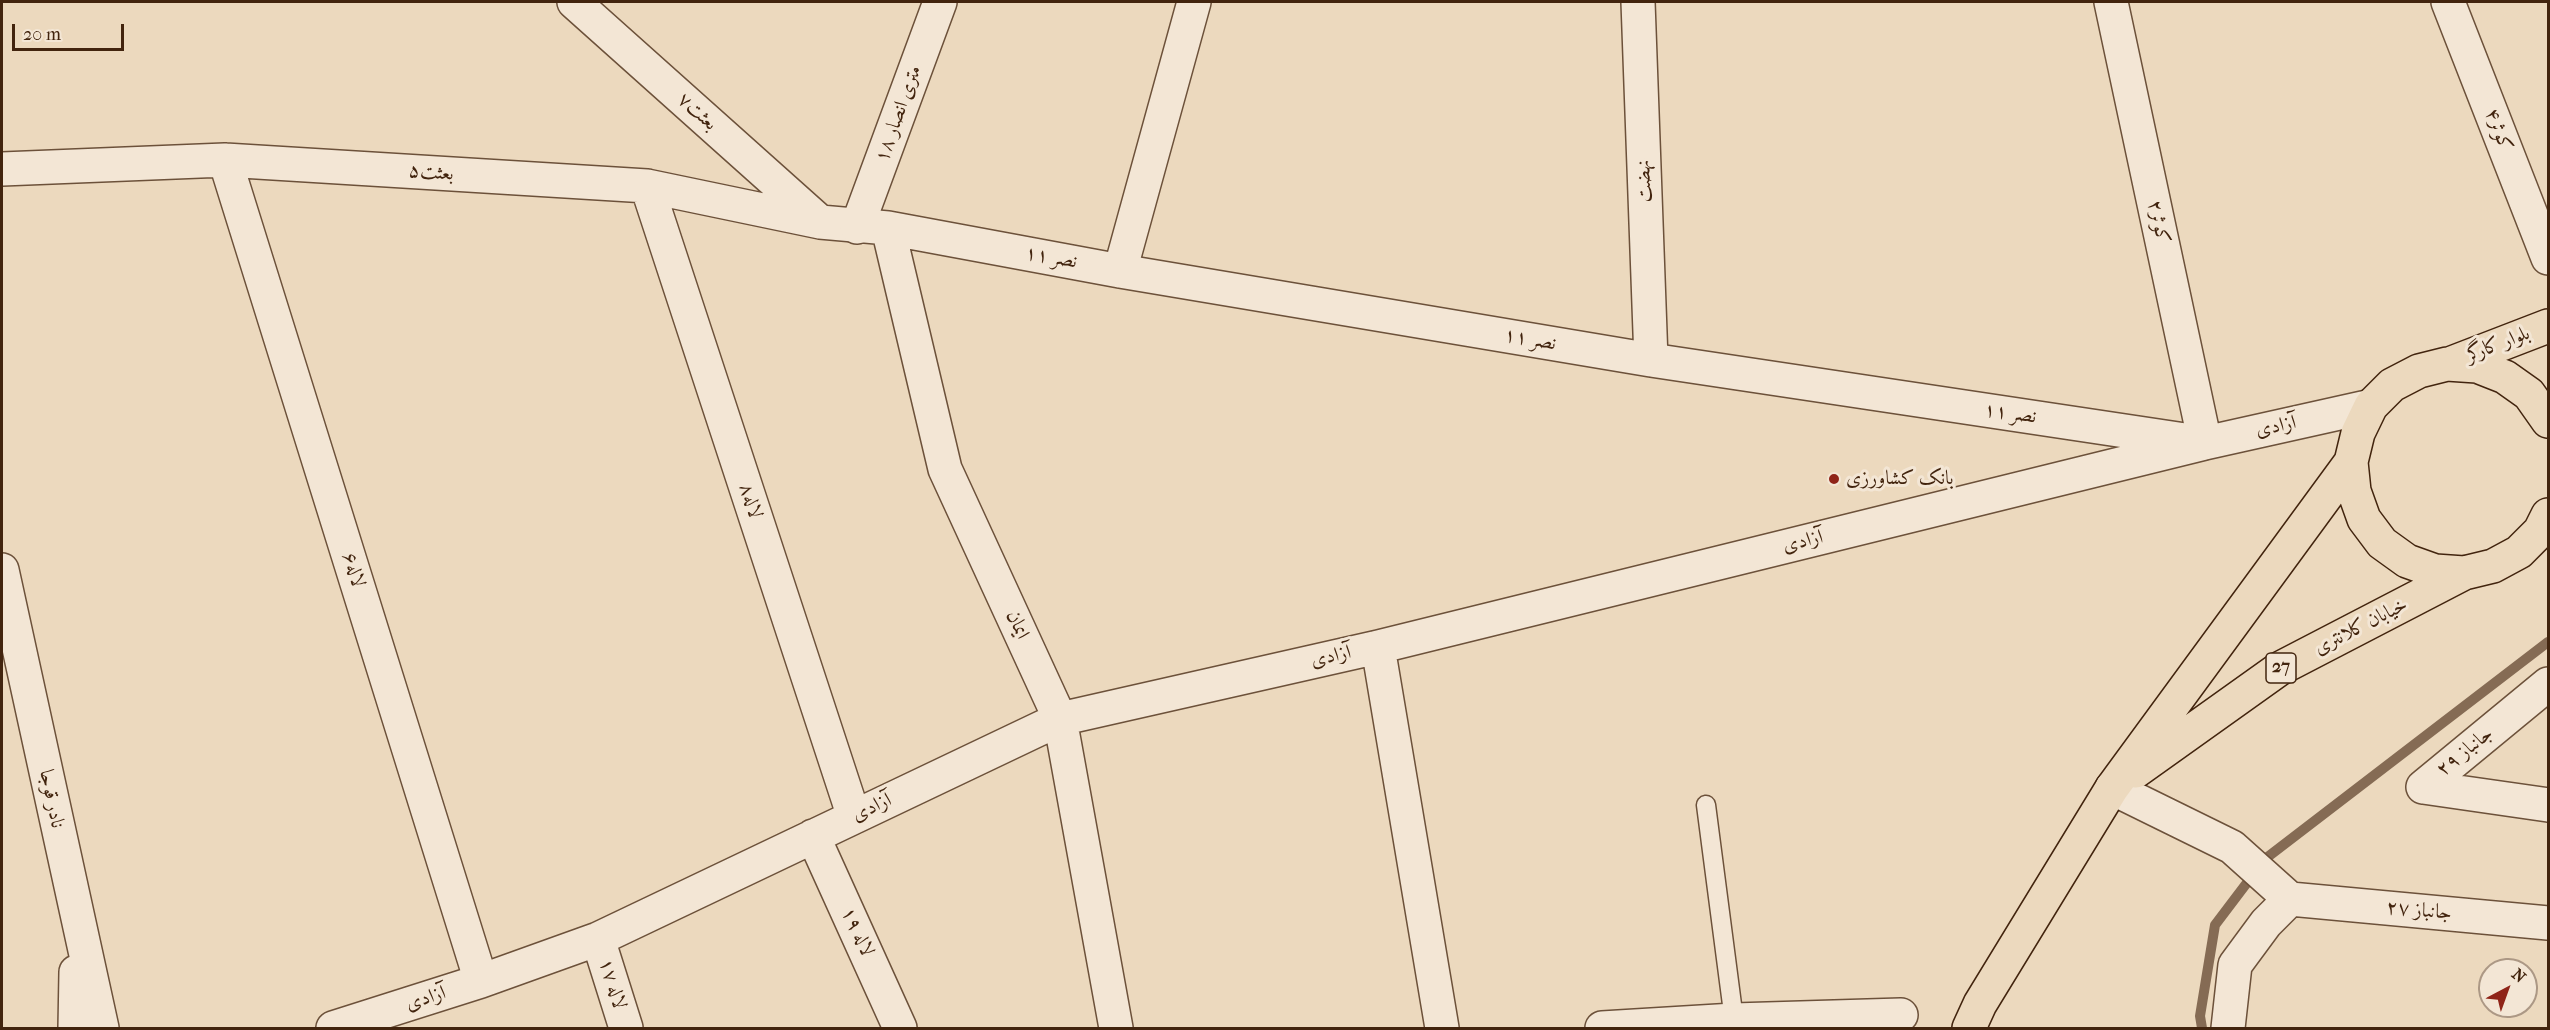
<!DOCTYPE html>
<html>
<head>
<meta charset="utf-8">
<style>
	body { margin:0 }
	#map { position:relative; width:2550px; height:1030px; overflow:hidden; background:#ecd9be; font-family:"IM FELL French Canon",serif }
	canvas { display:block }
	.frame { position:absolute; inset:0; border:3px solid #42240e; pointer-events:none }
	.north { position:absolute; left:2478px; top:958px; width:60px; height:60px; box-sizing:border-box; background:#f3e6d5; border:2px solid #ac9885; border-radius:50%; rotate:41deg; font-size:16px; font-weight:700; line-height:24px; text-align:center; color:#42240e }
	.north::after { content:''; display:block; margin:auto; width:21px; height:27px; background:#8f2418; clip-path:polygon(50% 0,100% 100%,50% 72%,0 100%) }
	.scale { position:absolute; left:12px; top:24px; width:112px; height:27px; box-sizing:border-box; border:3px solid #42240e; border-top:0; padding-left:8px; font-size:18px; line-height:21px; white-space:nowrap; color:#42240e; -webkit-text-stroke:4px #f3e6d5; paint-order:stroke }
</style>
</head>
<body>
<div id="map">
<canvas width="2550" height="1030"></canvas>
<div class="frame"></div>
<div class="north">N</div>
<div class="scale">20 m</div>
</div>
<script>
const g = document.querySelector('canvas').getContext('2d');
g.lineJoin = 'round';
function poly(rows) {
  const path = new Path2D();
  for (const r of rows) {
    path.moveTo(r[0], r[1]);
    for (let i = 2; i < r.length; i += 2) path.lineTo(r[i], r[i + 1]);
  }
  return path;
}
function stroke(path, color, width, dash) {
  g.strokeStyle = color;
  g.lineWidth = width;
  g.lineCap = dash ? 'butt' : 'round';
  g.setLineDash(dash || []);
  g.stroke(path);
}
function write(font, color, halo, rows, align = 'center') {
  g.font = font + ' "IM FELL French Canon",Amiri,serif';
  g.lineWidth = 6;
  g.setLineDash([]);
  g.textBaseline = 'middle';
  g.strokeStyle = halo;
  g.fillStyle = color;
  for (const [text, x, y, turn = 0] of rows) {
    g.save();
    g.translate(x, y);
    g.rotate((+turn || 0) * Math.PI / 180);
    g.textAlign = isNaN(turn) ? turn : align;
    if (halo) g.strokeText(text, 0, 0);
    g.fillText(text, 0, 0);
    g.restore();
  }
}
const stream = poly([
	[2202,1028,2200,1016,2215,925,2265,859,2548,642]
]);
const service = poly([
	[1706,805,1734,1020]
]);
const minor = poly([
	[574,2,819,221],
	[1638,2,1651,360],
	[2448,2,2548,258],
	[225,160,481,981],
	[2,169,225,160,647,186,820,222,888,228,1120,271,1651,360,2205,443,2111,2],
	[647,186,854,817],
	[888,228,945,469,1060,719,1116,1028],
	[1120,271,1194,2],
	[2,570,102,1028],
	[1378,647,1442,1028],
	[2423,787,2548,684],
	[2423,787,2548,805],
	[2112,788,2232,847,2290,899],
	[813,836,900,1028],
	[598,939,626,1028],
	[75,1028,76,972],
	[333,1028,481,981,598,939,1060,719,1378,647,2205,443,2371,406],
	[1602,1028,1734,1020,1901,1015],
	[2228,1028,2235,965,2266,923,2290,899,2548,923]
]);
const tertiary = poly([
	[857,227,940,2]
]);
const primary = poly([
	[2452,363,2548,326],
	[2548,421,2529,394,2505,377,2477,366,2447,364,2419,371,2392,385,2371,406,2358,433,2351,462,2354,491,2364,519,2382,543,2407,561,2435,571,2464,573,2493,566,2519,552,2540,531,2548,515],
	[2136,771,2279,669,2464,573],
	[1969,1028,1980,1004,2112,788,2351,462]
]);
const markers = [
	[1834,479,6,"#8f2418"]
];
const shields = [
	[2281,668,30]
];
const shieldNames = [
	["27",2281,668]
];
const streetNames = [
	["بعثت۷",697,112,42],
	["۱۸ متری انصار",899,114,-70],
	["کوثر۴",2498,130,69],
	["بعثت۵",431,173,4],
	["نهضت",1645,181,-92],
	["کوثر۲",2158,222,78],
	["نصر ۱۱",1051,258,10],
	["نصر ۱۱",1530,340,10],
	["بلوار کارگر",2498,345,-21],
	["نصر ۱۱",2010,414,8],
	["آزادی",2276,427,-12],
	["لاله۸",750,501,72],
	["آزادی",1803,542,-14],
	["لاله۶",353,570,73],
	["ایمان",1017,625,65],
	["خیابان کلانتری",2361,627,-27],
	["آزادی",1331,657,-13],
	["جانباز ۲۹",2465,752,-39],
	["نادر قوجا",51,799,78],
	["آزادی",872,808,-25],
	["جانباز ۲۷",2419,911,5],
	["لاله ۱۹",857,932,65],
	["لاله ۱۷",612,984,73],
	["آزادی",426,999,-18]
];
const poiNames = [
	["بانک کشاورزی",1846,479]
];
stroke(stream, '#856b54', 10);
stroke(service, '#6c513a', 21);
stroke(minor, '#6c513a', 36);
stroke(tertiary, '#6c513a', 36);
stroke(primary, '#42240e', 36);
stroke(service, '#f3e6d5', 18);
stroke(minor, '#f3e6d5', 33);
stroke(tertiary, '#f3e6d5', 33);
stroke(primary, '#ecd9be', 33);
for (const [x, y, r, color] of markers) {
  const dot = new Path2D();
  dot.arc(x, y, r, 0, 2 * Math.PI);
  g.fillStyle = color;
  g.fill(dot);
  stroke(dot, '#f3e6d5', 2);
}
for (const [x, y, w] of shields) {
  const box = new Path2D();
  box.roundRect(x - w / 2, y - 15, w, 30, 4.5);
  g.fillStyle = '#f3e6d5';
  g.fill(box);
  stroke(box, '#42240e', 1.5);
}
write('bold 18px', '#42240e', null, shieldNames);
write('20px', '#42240e', '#f3e6d5', streetNames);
write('20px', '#42240e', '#f3e6d5', poiNames, 'left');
</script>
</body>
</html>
